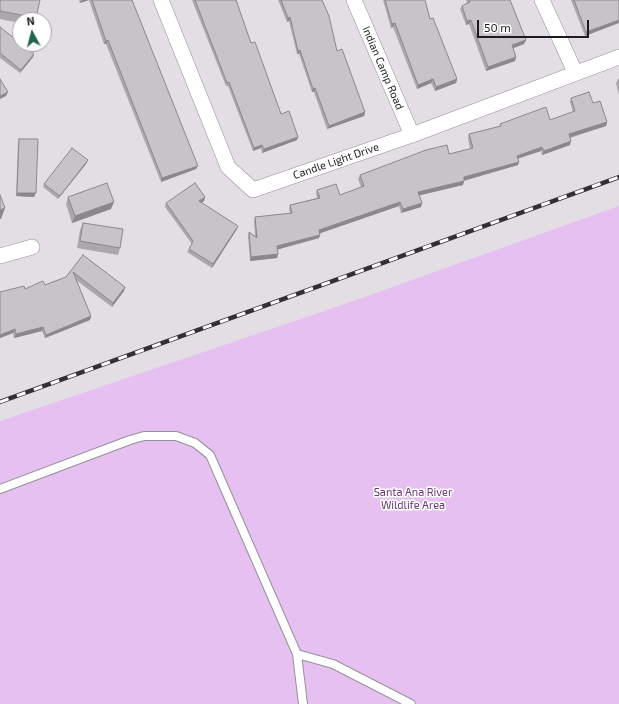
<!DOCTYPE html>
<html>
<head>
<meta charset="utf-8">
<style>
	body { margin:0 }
	#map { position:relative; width:619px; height:704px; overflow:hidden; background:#e2dee3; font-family:"Exo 2",sans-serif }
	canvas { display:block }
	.north { position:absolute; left:12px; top:12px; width:40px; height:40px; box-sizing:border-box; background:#fff; border:1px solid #a4a4a5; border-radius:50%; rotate:353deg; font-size:11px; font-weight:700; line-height:16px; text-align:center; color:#1c1b1d }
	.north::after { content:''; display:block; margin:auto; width:14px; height:18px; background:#236351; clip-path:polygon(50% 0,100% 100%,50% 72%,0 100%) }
	.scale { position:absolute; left:477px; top:20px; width:112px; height:18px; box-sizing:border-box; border:2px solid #1c1b1d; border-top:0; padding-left:5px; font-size:12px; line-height:14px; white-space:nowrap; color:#1c1b1d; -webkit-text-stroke:3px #fff; paint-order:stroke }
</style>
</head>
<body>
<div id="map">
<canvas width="619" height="704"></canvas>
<div class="north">N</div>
<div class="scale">50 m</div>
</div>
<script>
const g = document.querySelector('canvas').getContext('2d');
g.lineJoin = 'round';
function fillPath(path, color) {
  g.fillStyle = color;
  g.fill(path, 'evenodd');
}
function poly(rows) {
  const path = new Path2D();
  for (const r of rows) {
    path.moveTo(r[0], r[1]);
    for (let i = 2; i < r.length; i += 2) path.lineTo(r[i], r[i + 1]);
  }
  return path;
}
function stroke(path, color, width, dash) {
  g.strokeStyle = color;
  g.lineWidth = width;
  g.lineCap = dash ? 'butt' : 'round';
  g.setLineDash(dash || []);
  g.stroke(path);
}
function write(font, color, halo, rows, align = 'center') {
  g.font = font + ' "Exo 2",sans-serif';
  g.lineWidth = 3;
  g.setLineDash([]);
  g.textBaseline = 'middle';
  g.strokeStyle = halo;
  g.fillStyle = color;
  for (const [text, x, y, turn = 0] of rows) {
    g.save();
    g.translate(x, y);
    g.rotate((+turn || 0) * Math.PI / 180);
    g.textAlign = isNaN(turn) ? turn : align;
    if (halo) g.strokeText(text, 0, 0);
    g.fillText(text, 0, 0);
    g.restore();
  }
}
const green = poly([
	[619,206,619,704,0,704,0,421,345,304]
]);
const lane = poly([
	[0,489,130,440,144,436,176,436,195,443,210,455,297,654,303,704],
	[297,654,333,664,411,704]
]);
const street = poly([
	[161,0,228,167,253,190,412,135,619,57],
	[354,0,412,135],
	[542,0,575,72],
	[0,256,32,247]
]);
const rail = poly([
	[0,402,619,177]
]);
const wall = poly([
	[0,0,36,18,35,20,20,20,20,23,0,19],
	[79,0,132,0,196,169,161,182,106,44,104,44,89,0,80,3],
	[192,0,236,0,251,43,281,114,298,137,297,140,262,153,261,148,253,151,228,86,226,86],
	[278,0,322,0,337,51,365,112,364,116,327,129,314,92,312,92,299,54,297,54,289,21,287,22],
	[383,0,425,0,430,19,457,79,456,83,435,91,431,83,417,89,393,27,391,28],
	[466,0,510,0,526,40,524,44,513,48,516,57,515,61,486,71,469,24,466,25,460,9,462,6,467,3],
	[571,0,619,0,585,36],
	[0,27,34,54,33,57,20,73,0,58],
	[619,78,619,95,616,83,618,79],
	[571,98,593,103,607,122,606,126,570,138,570,145,542,155,541,151,518,159,518,165,464,181,463,185,419,195,422,203,421,207,401,213,399,206,320,233,319,238,278,249,277,258,250,261,248,236,249,232,255,236,254,221,255,217,290,213,289,209,290,205,317,198,316,194,317,190,340,195,361,187,358,179,360,175,470,149,468,138,469,134,499,127,500,124,550,120,573,112,570,102],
	[19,139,34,197,16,196,18,142],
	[88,160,86,164,58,199,43,187,44,184],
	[68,197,111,209,72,223,66,204],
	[205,197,204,201,201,203,237,229,212,268,187,252,192,244,165,207,166,203],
	[83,223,120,248,118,255,77,248,80,230],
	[83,255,125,287,124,291,112,307,76,280,91,316,90,320,45,338,42,331,14,338,13,333,0,338,0,292,25,289,45,285,66,277]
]);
const shadedWall = poly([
	[82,0,89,0,80,3],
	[290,17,289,21,287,22,288,18],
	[471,20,469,24,466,25,467,21],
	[619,20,619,23,585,36,586,32],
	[395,23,393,27,391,28,392,24],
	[108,40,106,44,104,44,106,41],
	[526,40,524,44,511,49,512,45],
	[300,50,299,54,297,54,298,51],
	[34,54,33,57,20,73,21,70],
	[516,57,515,61,486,71,488,67],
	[433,79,431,83,417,89,418,85],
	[457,79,456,83,435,91,436,87],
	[315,88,314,92,312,92,313,89],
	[8,92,6,96,0,99,0,96],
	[365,112,364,116,327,129,329,126],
	[607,122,606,126,567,138,569,134],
	[298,137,297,140,262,153,264,149],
	[571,141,570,145,542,155,544,151],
	[262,145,261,148,253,151,254,148],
	[542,147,541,151,515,159,517,156],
	[88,160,86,164,58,199,60,196],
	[519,162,518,165,462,181,464,177],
	[198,166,196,169,161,182,162,178],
	[464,181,463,185,417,196,418,192],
	[17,193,36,193,34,197,16,196],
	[205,197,204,201,198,205,199,201],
	[114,202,111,209,72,223,75,216],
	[400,202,399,206,318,234,319,230],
	[422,203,421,207,401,213,403,209],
	[5,208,1,219,0,219,0,210],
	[238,226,237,229,212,268,213,264],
	[320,235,319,238,276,250,277,246],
	[278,254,277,258,250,261,251,257],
	[125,287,124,291,112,307,113,303],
	[91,316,90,320,45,338,46,335],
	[43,327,42,331,14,338,16,334],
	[15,329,13,333,0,338,0,335]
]);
const building = poly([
	[0,0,40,0,36,18,0,11,0,0],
	[92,0,132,0,198,166,162,178,108,40,106,41,92,0],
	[195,0,236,0,251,43,255,42,281,114,289,111,298,137,264,149,262,145,254,148,229,82,227,83,195,0],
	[281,0,322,0,329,16,337,51,342,49,365,112,329,126,315,88,313,89,300,50,298,51,290,17,288,18,281,0],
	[385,0,425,0,430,19,433,18,457,79,436,87,433,79,418,85,395,23,392,24,385,0],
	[469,0,510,0,526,40,512,45,516,57,488,67,471,20,467,21,462,6,470,2,469,0],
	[574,0,619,0,619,20,586,32,574,0],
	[0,27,20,43,20,44,22,44,34,54,21,70,0,53,0,27],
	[0,79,8,92,0,96,0,79],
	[589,92,593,103,600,101,607,122,569,134,571,141,544,151,542,147,517,156,519,162,464,177,464,181,418,192,422,203,403,209,400,202,319,230,320,235,277,246,278,254,251,257,249,232,257,238,255,217,292,213,290,205,320,198,317,190,336,184,340,195,364,186,360,175,426,150,447,145,449,154,473,148,469,134,501,126,500,124,546,107,550,120,575,111,571,98,589,92],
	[19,139,38,139,36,193,17,193,19,139],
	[72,148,88,160,60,196,44,184,72,148],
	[107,183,114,202,75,216,68,197,107,183],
	[195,183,205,197,199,201,238,226,213,264,189,249,193,241,166,203,195,183],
	[0,195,5,208,0,210,0,195],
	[83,223,123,229,120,248,80,241,83,223],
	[83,255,125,287,113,303,73,272,91,316,46,335,43,327,16,334,15,329,0,335,0,292,24,286,25,289,43,281,45,285,66,277,83,255]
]);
const streetNames = [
	["Indian Camp Road",383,68,67],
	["Candle Light Drive",336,161,-19]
];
const parkNames = [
	["Santa Ana River",413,492],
	["Wildlife Area",413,505]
];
fillPath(green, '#e6c0f1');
stroke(lane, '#959196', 10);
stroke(street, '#959196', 16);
stroke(lane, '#fff', 8);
stroke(street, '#fff', 15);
stroke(rail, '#313032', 4.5);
stroke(rail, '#fff', 3, [9]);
fillPath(wall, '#aba8ac');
fillPath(shadedWall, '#8b888c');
fillPath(building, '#c7c3c8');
stroke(building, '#8b888c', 1);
write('11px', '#1c1b1d', '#fff', streetNames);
write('11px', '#6a3677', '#fff', parkNames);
</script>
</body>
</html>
